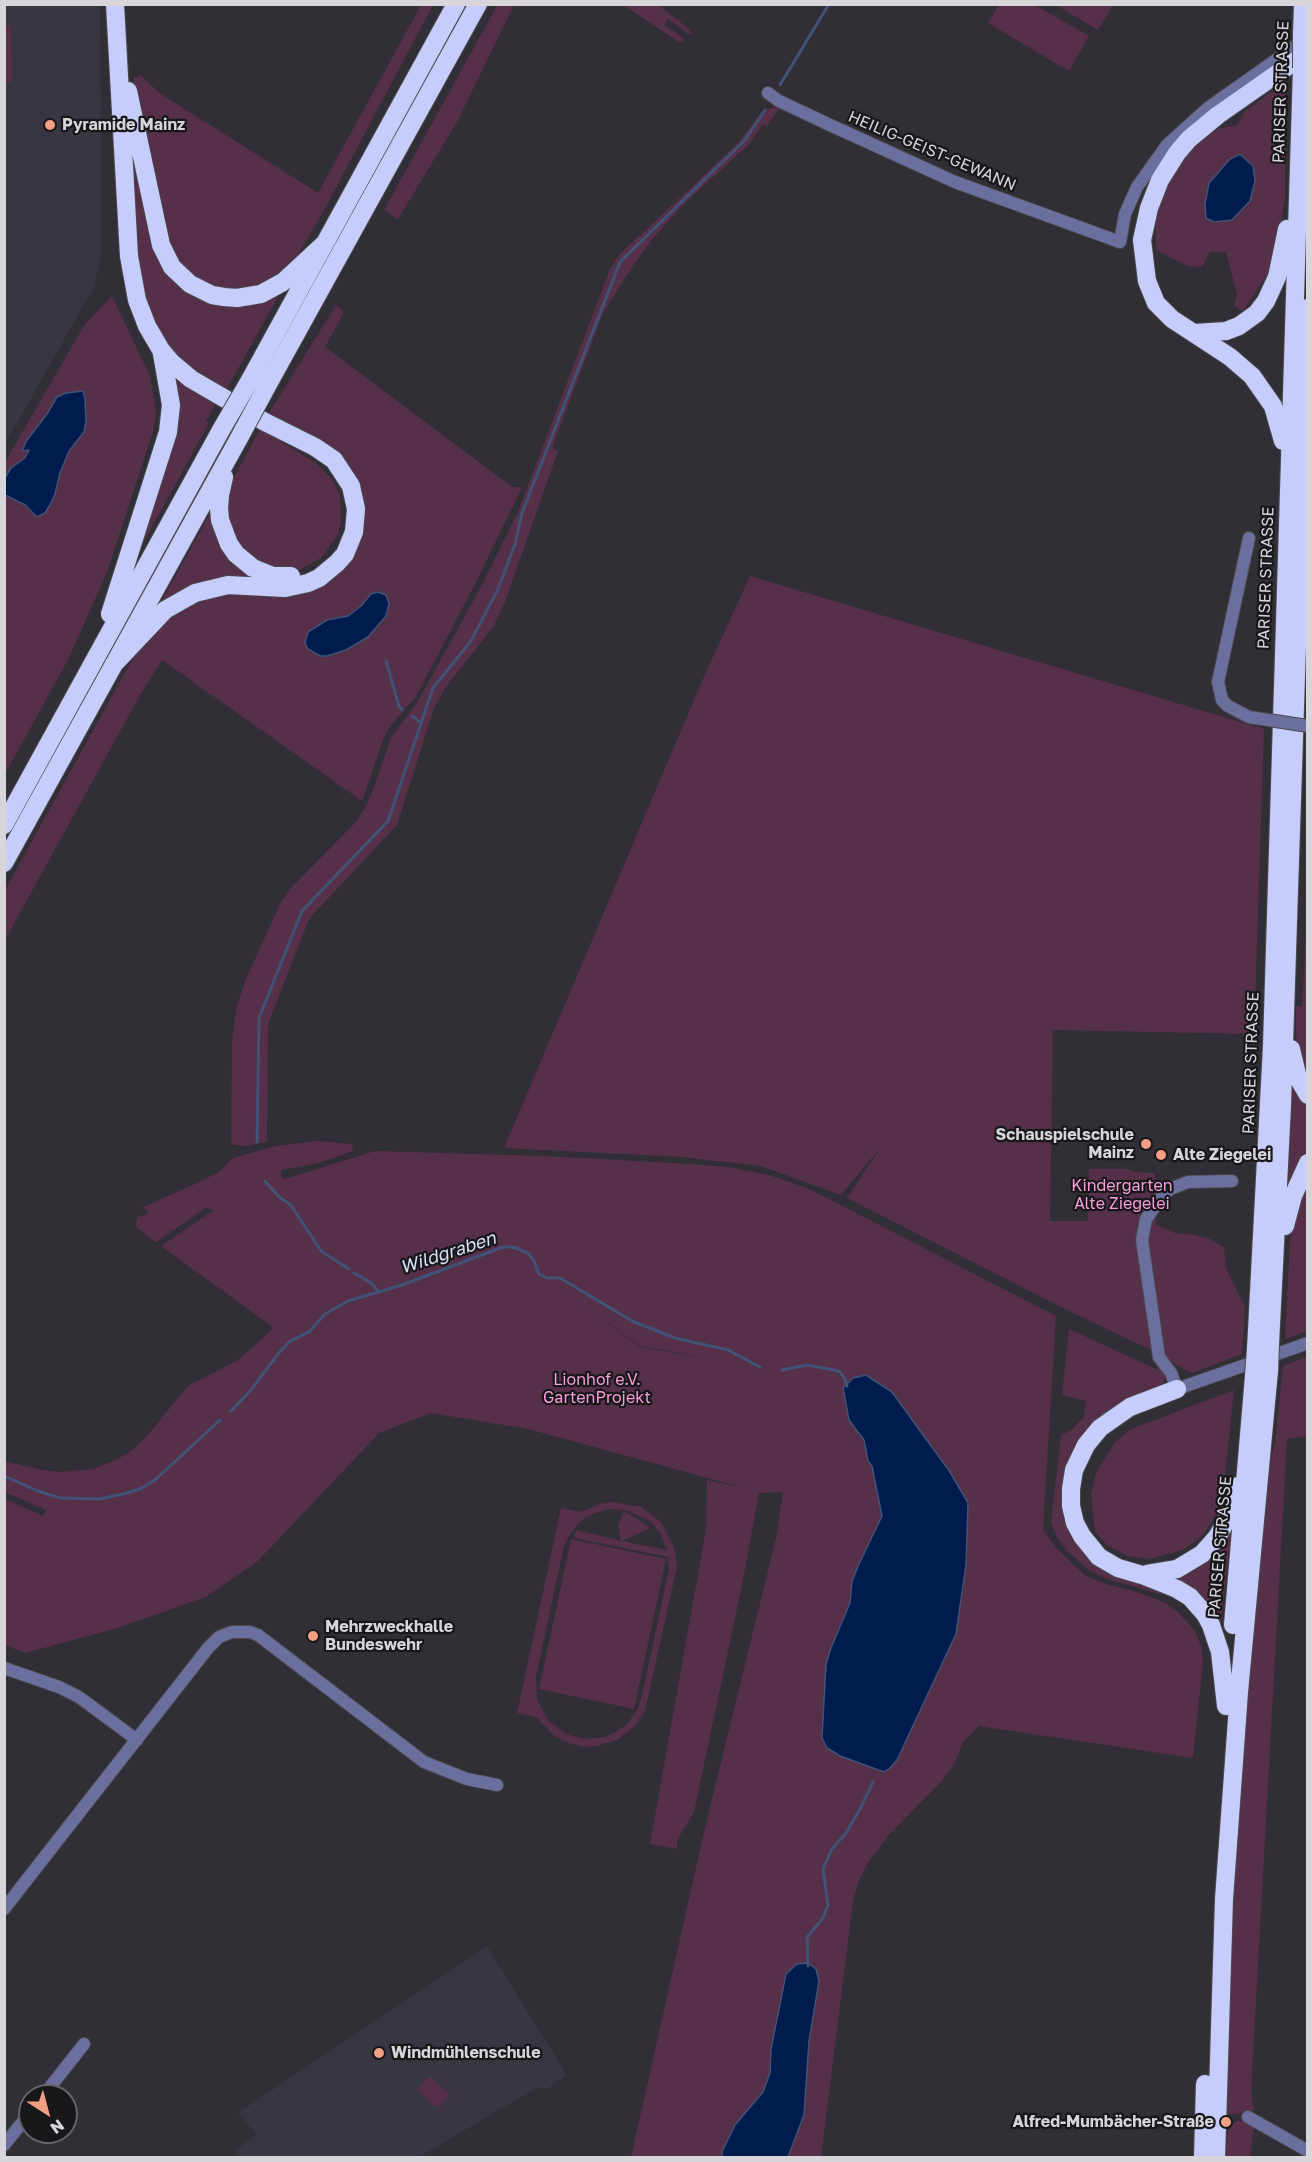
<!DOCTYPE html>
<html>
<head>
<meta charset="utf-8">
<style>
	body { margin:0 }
	#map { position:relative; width:1312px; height:2162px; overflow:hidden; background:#312f35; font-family:"Golos Text",sans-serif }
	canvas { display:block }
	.frame { position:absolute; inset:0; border:6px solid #d7d5d9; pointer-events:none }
	.north { position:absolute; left:18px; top:2084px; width:60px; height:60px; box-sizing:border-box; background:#18171a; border:2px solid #646366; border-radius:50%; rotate:144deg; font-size:16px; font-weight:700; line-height:24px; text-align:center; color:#d7d5d9 }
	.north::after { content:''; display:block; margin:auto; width:21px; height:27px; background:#f3a082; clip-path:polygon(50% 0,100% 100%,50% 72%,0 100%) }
</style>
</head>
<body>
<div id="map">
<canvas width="1312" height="2162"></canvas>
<div class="frame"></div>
<div class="north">N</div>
</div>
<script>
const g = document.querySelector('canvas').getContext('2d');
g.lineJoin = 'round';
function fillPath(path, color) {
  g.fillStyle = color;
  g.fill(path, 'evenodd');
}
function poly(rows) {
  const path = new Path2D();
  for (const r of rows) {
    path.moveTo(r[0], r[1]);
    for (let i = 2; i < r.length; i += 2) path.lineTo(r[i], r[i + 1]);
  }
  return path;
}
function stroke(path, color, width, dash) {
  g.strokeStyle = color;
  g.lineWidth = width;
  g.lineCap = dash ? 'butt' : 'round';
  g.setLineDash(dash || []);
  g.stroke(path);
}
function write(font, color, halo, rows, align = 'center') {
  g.font = font + ' "Golos Text",sans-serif';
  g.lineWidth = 4.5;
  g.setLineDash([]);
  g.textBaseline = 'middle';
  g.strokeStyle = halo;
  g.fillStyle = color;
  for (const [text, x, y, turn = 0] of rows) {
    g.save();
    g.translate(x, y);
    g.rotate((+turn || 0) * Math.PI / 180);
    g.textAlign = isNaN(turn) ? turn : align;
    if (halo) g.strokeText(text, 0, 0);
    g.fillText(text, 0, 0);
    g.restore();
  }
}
const built = poly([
	[5,5,100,5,102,250,94,287,5,444],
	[487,1946,567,2075,551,2086,549,2089,538,2087,419,2157,243,2158,233,2153,256,2134,238,2113]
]);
const green = poly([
	[498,4,514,5,458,120,398,219,384,210],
	[421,5,433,5,322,214,289,270,252,292,206,289,171,259,153,190,133,79,140,75,161,94,318,193],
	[623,5,658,5,688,28,692,34,690,35,668,19,664,25,683,38,684,41,679,42],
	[999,5,1035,5,1089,36,1069,71,988,23],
	[1056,5,1113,5,1098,30],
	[7,26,11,26,12,82,5,82,4,28],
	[1285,82,1285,198,1278,239,1268,273,1243,311,1234,306,1237,294,1226,252,1210,252,1202,267,1187,266,1156,250,1156,213,1178,165,1202,137,1220,128,1237,125,1244,112],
	[124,87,155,242,194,292,283,288,225,392,188,368,163,341,140,287],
	[781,106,767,126,763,124,749,144,685,203,654,237,632,267,603,313,552,448,558,451,505,602,493,627,446,687,434,708,397,825,309,919,268,1024,267,1141,249,1146,234,1145,231,1142,232,1040,237,1006,245,981,280,904,291,888,355,823,365,808,373,790,391,738,418,701,482,585,518,512,610,269,620,254,738,143,763,110],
	[112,296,150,376,156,412,153,432,107,572,69,658,5,774,5,462,85,324],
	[336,305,344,312,325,347,512,487,522,487,476,582,416,697,390,726,384,737,362,801,162,660,139,697,5,940,5,890,128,667,152,631,196,597,318,583,361,518,315,438,269,413],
	[170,373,194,392,216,404,206,421,209,423,129,569,171,439],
	[260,429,316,463,332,479,340,496,341,522,338,535,321,558,299,570,288,572,250,563,224,519,231,483],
	[215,506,258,576,156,611,209,516],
	[750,576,1264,729,1254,1034,1053,1030,1050,1221,1088,1221,1089,1169,1128,1169,1133,1172,1155,1173,1156,1225,1175,1233,1195,1235,1208,1238,1224,1247,1226,1268,1245,1307,1242,1354,1192,1373,1189,1372,1151,1350,1063,1308,847,1198,881,1147,841,1195,761,1166,682,1157,504,1148,702,681],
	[1307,916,1307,1086,1297,1055,1296,1030,1296,1006,1302,1006],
	[1292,1074,1307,1100,1308,1155,1288,1192],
	[316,1141,352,1144,353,1151,319,1163,281,1170,281,1176,285,1179,375,1151,544,1156,692,1164,727,1167,769,1175,804,1187,829,1199,1056,1316,1043,1530,1057,1549,1086,1576,1106,1584,1140,1593,1165,1603,1177,1611,1195,1631,1201,1646,1203,1661,1193,1758,979,1726,963,1742,955,1762,942,1781,888,1836,867,1864,858,1883,853,1901,821,2157,631,2157,704,1832,776,1538,783,1492,759,1493,742,1585,694,1812,677,1840,677,1849,650,1844,706,1529,707,1480,744,1488,528,1429,431,1413,379,1433,258,1561,206,1597,114,1629,25,1653,5,1645,5,1499,43,1516,46,1510,5,1492,4,1461,42,1470,61,1472,93,1469,118,1459,132,1450,146,1437,188,1386,238,1360,274,1328,161,1246,214,1210,206,1208,156,1242,136,1227,137,1217,147,1215,148,1210,141,1208,202,1181,220,1171,233,1158,276,1146],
	[565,1291,640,1346,725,1361,640,1347],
	[1307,1171,1307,1331,1285,1339,1290,1239,1295,1206],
	[1069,1329,1156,1369,1161,1367,1166,1376,1161,1388,1077,1450,1077,1540,1164,1588,1161,1594,1107,1579,1090,1571,1066,1550,1057,1537,1051,1523,1061,1435,1070,1431,1084,1417,1086,1401,1062,1395],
	[1307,1357,1307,1436,1287,1439,1251,2092,1254,2110,1252,2113,1226,2114,1233,1858,1268,1472,1275,1442,1283,1366],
	[1234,1390,1222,1501,1212,1522,1201,1537,1183,1550,1149,1559,1127,1556,1106,1544,1095,1531,1091,1494,1096,1473,1115,1442,1131,1429],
	[613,1502,641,1507,661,1522,674,1547,677,1567,645,1711,635,1726,617,1740,597,1746,583,1747,568,1743,555,1736,536,1717,517,1713,561,1508,581,1512,599,1504],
	[609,1509,626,1510,650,1521,660,1533,667,1550,622,1541,651,1528,624,1511,618,1525,621,1541,576,1530,574,1538,668,1557,669,1569,641,1700,637,1710,627,1724,616,1732,605,1737,584,1739,566,1734,548,1721,537,1699,536,1676,564,1546,571,1532,582,1520,595,1513],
	[1229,1530,1231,1531,1220,1630,1169,1581],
	[571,1539,666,1559,634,1709,539,1689],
	[430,2076,450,2095,437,2108,417,2089],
	[1235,2121,1249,2121,1254,2127,1250,2157,1224,2158,1228,2132]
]);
const water = poly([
	[1240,154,1253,166,1255,181,1250,201,1232,220,1214,222,1206,218,1205,204,1209,183,1230,159,1240,154],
	[83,391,85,398,86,421,84,432,69,451,60,473,55,494,50,505,45,513,37,517,25,505,5,495,5,478,11,468,25,458,29,450,22,451,27,440,47,414,57,397,66,393,83,391],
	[378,592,386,595,389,604,386,616,368,637,346,650,327,656,320,656,308,649,305,643,308,632,327,620,348,616,361,606,371,594,378,592],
	[866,1375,892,1392,950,1472,968,1503,966,1565,956,1634,897,1760,890,1768,884,1772,840,1756,827,1748,822,1738,826,1664,831,1648,850,1603,852,1581,859,1564,882,1516,872,1466,868,1461,864,1440,849,1420,843,1388,853,1378,866,1375],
	[808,1963,816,1969,819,1981,809,2041,804,2115,788,2157,722,2157,722,2152,735,2125,763,2092,770,2073,771,2049,786,1974,797,1964,808,1963]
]);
const stream = poly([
	[780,85,829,4],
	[386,661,399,706,402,710],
	[412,716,421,723],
	[257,1142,259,1018,302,911,388,821,433,688,471,641,498,589,515,544,522,513,620,262,745,140,765,110],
	[265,1181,280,1198,290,1204,321,1251,349,1269],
	[354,1273,371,1283,378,1291],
	[782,1370,807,1365,834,1370,840,1372,845,1379,847,1386],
	[231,1411,251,1390,278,1354,290,1341,309,1332,325,1314,348,1301,402,1285,503,1247,513,1247,528,1253,534,1261,539,1274,547,1278,560,1278,632,1321,675,1338,728,1350,760,1367],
	[4,1476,38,1491,60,1498,99,1499,123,1494,140,1489,155,1480,220,1420],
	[808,1966,807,1937,823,1918,828,1905,823,1869,832,1849,846,1833,860,1809,873,1782]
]);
const minor = poly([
	[768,93,779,101,830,125,955,182,1120,242,1125,214,1137,187,1167,145,1208,108,1307,38],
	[1249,717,1228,706,1222,700,1218,682,1249,538],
	[1232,1181,1188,1182,1170,1189,1163,1195,1146,1219,1142,1240,1159,1357,1171,1373,1177,1389,1308,1343],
	[4,1668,59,1687,79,1697,137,1740],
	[4,1909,208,1648,219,1637,232,1632,250,1632,258,1635,424,1762,467,1779,497,1785],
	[43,2096,84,2044],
	[1248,2117,1308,2151],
	[4,2145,30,2113]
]);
const highway = poly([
	[1302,33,1303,4],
	[128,91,161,245,172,267,190,284,212,295,224,297,237,298,261,294,283,282,325,243],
	[1195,333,1226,331,1239,326,1257,313,1266,301,1277,277,1287,229],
	[250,380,456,4],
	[266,388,478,4],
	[1283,441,1273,406,1252,376,1230,357,1172,319,1156,303,1147,281,1142,240,1149,208,1160,180,1177,153,1189,139,1218,115,1308,52],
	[224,477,220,495,219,508,220,520,229,544,236,554,253,568,273,576,291,576],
	[110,614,168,432,171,405,162,354],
	[114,664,165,610,195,593,228,585,285,588,308,583,319,578,337,563,345,554,354,532,356,509,351,486,334,460,315,447,265,422,191,379,172,363,161,350,147,326,137,300,129,256,115,4],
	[4,825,221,430],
	[4,863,238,440],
	[1291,1049,1298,1078,1308,1095],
	[1285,1226,1293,1196,1308,1163],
	[1270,1344,1282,1105,1308,308],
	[1256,1349,1272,1046,1302,68],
	[1177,1389,1130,1407,1100,1428,1086,1445,1074,1470,1071,1489,1071,1506,1075,1523,1082,1536,1099,1557,1118,1568,1142,1575,1177,1589,1190,1597,1205,1614,1211,1625,1220,1652,1226,1706],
	[1147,1574,1177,1569,1202,1554,1217,1537,1224,1525,1238,1486],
	[1233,1625,1254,1376],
	[1203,2158,1205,2084],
	[1216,2158,1224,1899,1239,1692,1269,1371]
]);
const minorBridge = poly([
	[1249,717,1308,726]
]);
const highwayBridge = poly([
	[1302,68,1302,33],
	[221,430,250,380],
	[238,440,266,388],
	[1269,1371,1270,1344],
	[1254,1376,1256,1349]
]);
const markers = [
	[50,125,6,"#f3a082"],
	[1146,1144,6,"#f3a082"],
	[1161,1155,6,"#f3a082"],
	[313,1636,6,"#f3a082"],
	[379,2053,6,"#f3a082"],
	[1226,2122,6,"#f3a082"]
];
const streetNames = [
	["PARISER STRASSE",1281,92,-88],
	["HEILIG-GEIST-GEWANN",932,151,23],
	["PARISER STRASSE",1266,578,-88],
	["PARISER STRASSE",1251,1063,-88],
	["PARISER STRASSE",1220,1547,-85]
];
const poiNames = [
	["Pyramide Mainz",62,125],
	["Schauspielschule",1134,1135,"right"],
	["Mainz",1134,1153,"right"],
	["Alte Ziegelei",1173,1155],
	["Mehrzweckhalle",325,1627],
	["Bundeswehr",325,1645],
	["Windmühlenschule",391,2053],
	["Alfred-Mumbächer-Straße",1214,2122,"right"]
];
const parkNames = [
	["Kindergarten",1122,1186],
	["Alte Ziegelei",1122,1204],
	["Lionhof e.V.",597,1380],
	["GartenProjekt",597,1398]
];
const waterNames = [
	["Wildgraben",448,1253,-18]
];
fillPath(built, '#393541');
fillPath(green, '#562f49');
fillPath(water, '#001b4d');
stroke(water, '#405377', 1.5);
stroke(stream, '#405377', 3);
stroke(minor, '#4c4a4f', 14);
stroke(highway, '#4c4a4f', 20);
stroke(minor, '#6a6f9d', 12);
stroke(highway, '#c7cdfa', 18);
stroke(minorBridge, '#4c4a4f', 14, []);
stroke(highwayBridge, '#4c4a4f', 20, []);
stroke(minorBridge, '#6a6f9d', 12);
stroke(highwayBridge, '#c7cdfa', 18);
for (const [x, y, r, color] of markers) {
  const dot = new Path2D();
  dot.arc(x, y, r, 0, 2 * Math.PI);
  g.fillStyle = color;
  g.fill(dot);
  stroke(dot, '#18171a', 2);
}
write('16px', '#d7d5d9', '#18171a', streetNames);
write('bold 16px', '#d7d5d9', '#18171a', poiNames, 'left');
write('16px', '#f89eda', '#18171a', parkNames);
write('italic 18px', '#d7e1f2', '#18171a', waterNames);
</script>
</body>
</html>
